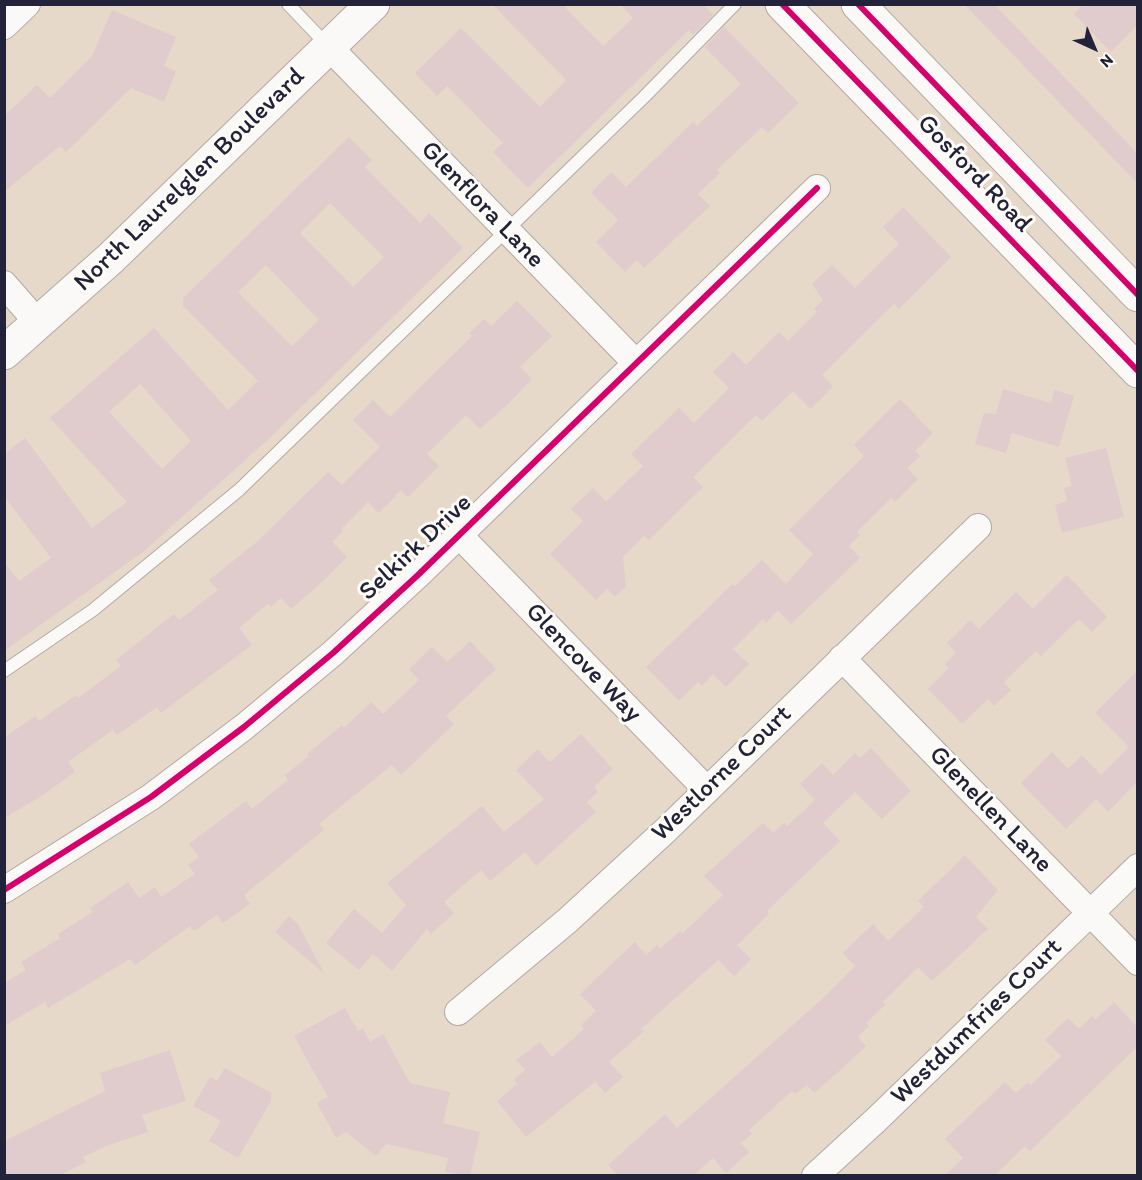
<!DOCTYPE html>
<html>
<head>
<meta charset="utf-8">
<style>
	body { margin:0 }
	#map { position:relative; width:1142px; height:1180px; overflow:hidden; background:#e7d9c9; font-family:Itim,sans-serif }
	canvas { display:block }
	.frame { position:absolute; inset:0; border:6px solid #22223b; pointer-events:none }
	.north { position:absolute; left:1064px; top:18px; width:60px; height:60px; -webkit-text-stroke:4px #fdfcf7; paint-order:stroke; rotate:136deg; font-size:16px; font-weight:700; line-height:24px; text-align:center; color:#22223b }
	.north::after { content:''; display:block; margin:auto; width:21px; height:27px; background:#22223b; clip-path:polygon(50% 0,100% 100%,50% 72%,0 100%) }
</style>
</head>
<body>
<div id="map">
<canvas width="1142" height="1180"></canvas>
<div class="frame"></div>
<div class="north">N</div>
</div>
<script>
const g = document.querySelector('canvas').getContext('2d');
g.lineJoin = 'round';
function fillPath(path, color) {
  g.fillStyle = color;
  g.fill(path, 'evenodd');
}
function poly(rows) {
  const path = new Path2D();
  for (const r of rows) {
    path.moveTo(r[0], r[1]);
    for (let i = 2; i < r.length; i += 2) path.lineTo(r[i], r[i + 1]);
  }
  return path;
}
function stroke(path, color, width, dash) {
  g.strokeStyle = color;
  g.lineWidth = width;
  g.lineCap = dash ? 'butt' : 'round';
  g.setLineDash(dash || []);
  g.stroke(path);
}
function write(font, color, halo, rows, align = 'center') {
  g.font = font + ' Itim,sans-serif';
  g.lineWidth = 6;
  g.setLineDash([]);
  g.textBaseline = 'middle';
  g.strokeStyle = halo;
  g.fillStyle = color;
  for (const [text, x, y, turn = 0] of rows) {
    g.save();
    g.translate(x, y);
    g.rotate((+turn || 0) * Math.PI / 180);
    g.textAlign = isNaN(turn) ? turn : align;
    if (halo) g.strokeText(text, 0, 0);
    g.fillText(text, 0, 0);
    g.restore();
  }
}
const building = poly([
	[492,4,562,4,603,46,633,18,620,4,703,4,713,15,693,35,689,30,528,188,493,152,503,143,447,86,437,96,415,73,461,28,540,107,566,80],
	[964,4,994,4,1019,30,1137,153,1137,183],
	[1083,4,1137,4,1137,25,1111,52,1074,14],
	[112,10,176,37,164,66,176,71,164,102,131,88,66,152,60,146,4,192,4,116,37,85,50,98,92,56],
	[724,27,799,103,768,133,762,127,717,170,720,173,698,194,710,206,644,268,637,260,625,272,596,242,618,220,591,193,611,172,626,187,693,122,697,126,741,84,705,47],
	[349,137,372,160,365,167,420,223,429,213,463,248,273,435,143,552,4,651,4,562,19,581,51,558,4,496,4,454,25,438,92,528,127,502,50,418,154,328,228,410,258,381,183,306,183,298],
	[330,203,384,257,353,287,300,233],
	[266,265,319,320,292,346,238,292],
	[140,384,191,441,162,469,109,412],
	[903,207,951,257,899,309,894,304,822,375,833,386,811,409,793,391,762,421,756,415,693,477,703,487,649,540,644,536,623,557,626,586,615,597,607,589,596,600,550,554,583,521,571,509,593,488,606,502,643,466,631,454,679,408,694,423,729,388,713,372,733,352,746,365,779,332,788,341,817,312,814,309,823,300,812,284,832,265,855,288,899,244,883,227],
	[517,301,552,336,520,367,532,379,509,403,480,429,466,415,427,454,439,466,408,497,401,490,379,513,368,502,341,529,343,531,332,542,347,557,322,582,291,609,281,598,271,607,268,604,239,628,252,645,161,713,157,707,117,735,113,730,68,762,75,772,40,797,4,818,4,738,35,716,39,721,76,695,78,698,121,666,116,660,151,632,174,614,179,620,218,590,209,580,258,541,328,472,342,485,380,447,353,420,373,400,390,417,472,336,469,333,484,319,491,326],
	[1003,389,1051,403,1054,390,1074,396,1059,447,1012,433,1006,453,975,444,984,413,996,414],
	[900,399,933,433,915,451,920,456,907,468,918,479,895,502,891,498,857,532,860,535,849,546,860,558,791,624,778,610,766,623,763,619,733,649,749,664,726,687,713,674,702,686,698,682,679,701,646,667,733,584,735,586,762,560,786,584,813,554,789,530,864,456,854,445],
	[1106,448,1124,517,1062,533,1055,505,1067,501,1064,488,1072,486,1065,458],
	[1067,575,1107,617,1092,632,1079,619,1041,656,1036,651,1004,682,1011,690,994,706,988,699,962,724,928,689,949,668,945,664,956,653,947,643,970,620,979,629,1016,592,1033,609],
	[470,641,496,669,446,716,454,724,401,775,392,765,319,824,324,830,244,895,250,904,223,923,217,915,194,931,190,926,135,965,130,959,48,1008,45,1002,4,1026,4,983,26,970,21,962,60,938,58,934,93,912,90,908,128,882,139,898,155,887,161,897,195,874,188,865,199,857,189,844,246,801,252,809,288,780,285,775,309,756,307,754,342,725,344,728,371,702,383,714,419,680,409,669,432,647,447,662],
	[1137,671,1137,782,1108,812,1096,799,1066,829,1021,783,1052,752,1068,769,1082,755,1101,775,1129,747,1095,713],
	[581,734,613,769,594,787,598,792,587,802,596,812,536,866,525,852,490,881,481,870,444,902,454,913,431,934,427,929,392,971,373,954,359,970,326,943,354,909,382,933,406,905,387,883,482,806,504,832,544,799,516,770,538,749,550,762],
	[871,748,911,791,882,819,855,792,823,823,840,841,767,911,769,914,737,945,751,959,734,976,718,960,641,1029,644,1031,609,1062,623,1077,605,1093,595,1082,526,1137,497,1101,517,1084,514,1079,525,1070,516,1060,540,1042,552,1057,584,1029,581,1025,596,1011,580,994,635,942,646,955,657,945,660,949,680,931,682,934,723,895,704,876,763,823,773,833,784,823,787,826,815,800,800,784,822,763,833,775,855,753,860,758],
	[965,855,998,890,976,917,988,929,932,981,918,967,883,1002,885,1005,866,1023,869,1026,858,1037,866,1046,844,1067,814,1093,807,1085,795,1094,792,1091,749,1130,752,1134,741,1143,749,1152,726,1173,713,1158,693,1176,618,1176,608,1165,665,1114,677,1128,821,1000,855,966,843,953,873,924,888,941,924,907,918,901],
	[289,916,298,924,324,973,275,932],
	[1114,1002,1137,1027,1137,1047,1030,1151,1025,1146,994,1176,944,1176,963,1158,945,1139,1005,1082,1016,1093,1028,1082,1031,1085,1061,1056,1045,1040,1068,1018,1079,1029,1092,1016,1095,1020],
	[345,1008,358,1031,363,1028,370,1042,383,1034,410,1083,450,1092,443,1123,480,1132,470,1176,445,1172,448,1158,386,1144,376,1156,346,1132,336,1138,317,1103,328,1097,294,1036],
	[170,1050,186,1101,142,1115,148,1132,106,1146,83,1157,86,1162,59,1176,4,1176,4,1141,105,1091,100,1073],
	[225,1068,271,1093,271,1101,238,1158,209,1141,221,1121,193,1106,210,1077,217,1081]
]);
const lane = poly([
	[288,4,328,46],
	[4,671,93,610,239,490,644,97,735,4]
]);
const street = poly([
	[4,26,27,4],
	[329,47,636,363],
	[4,284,39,324],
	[459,535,707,790],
	[842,658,1138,962],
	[4,890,151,797,244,727,333,653,418,575,817,188],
	[458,1012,567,921,666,830,978,527],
	[815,1176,876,1120,1138,867]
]);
const secondary = poly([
	[782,4,1138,371],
	[858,4,1138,295],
	[4,353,111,258,373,4]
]);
const cycleway = poly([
	[782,4,1138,371],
	[858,4,1138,295],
	[4,890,151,797,244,727,333,653,418,575,817,188]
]);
const streetNames = [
	["Gosford Road",974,174,46],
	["North Laurelglen Boulevard",190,180,-44],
	["Glenflora Lane",482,205,46],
	["Selkirk Drive",416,548,-43],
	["Glencove Way",583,663,46],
	["Westlorne Court",722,774,-44],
	["Glenellen Lane",990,810,46],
	["Westdumfries Court",977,1022,-44]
];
fillPath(building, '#e0cbcd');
stroke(lane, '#b2a9a1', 14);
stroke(street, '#b2a9a1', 28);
stroke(secondary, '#b2a9a1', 35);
stroke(lane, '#fbf9f7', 12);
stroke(street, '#fbf9f7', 26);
stroke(secondary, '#fbf9f7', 33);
stroke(cycleway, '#d6006c', 6);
write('26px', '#22223b', '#fdfcf7', streetNames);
</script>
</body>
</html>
